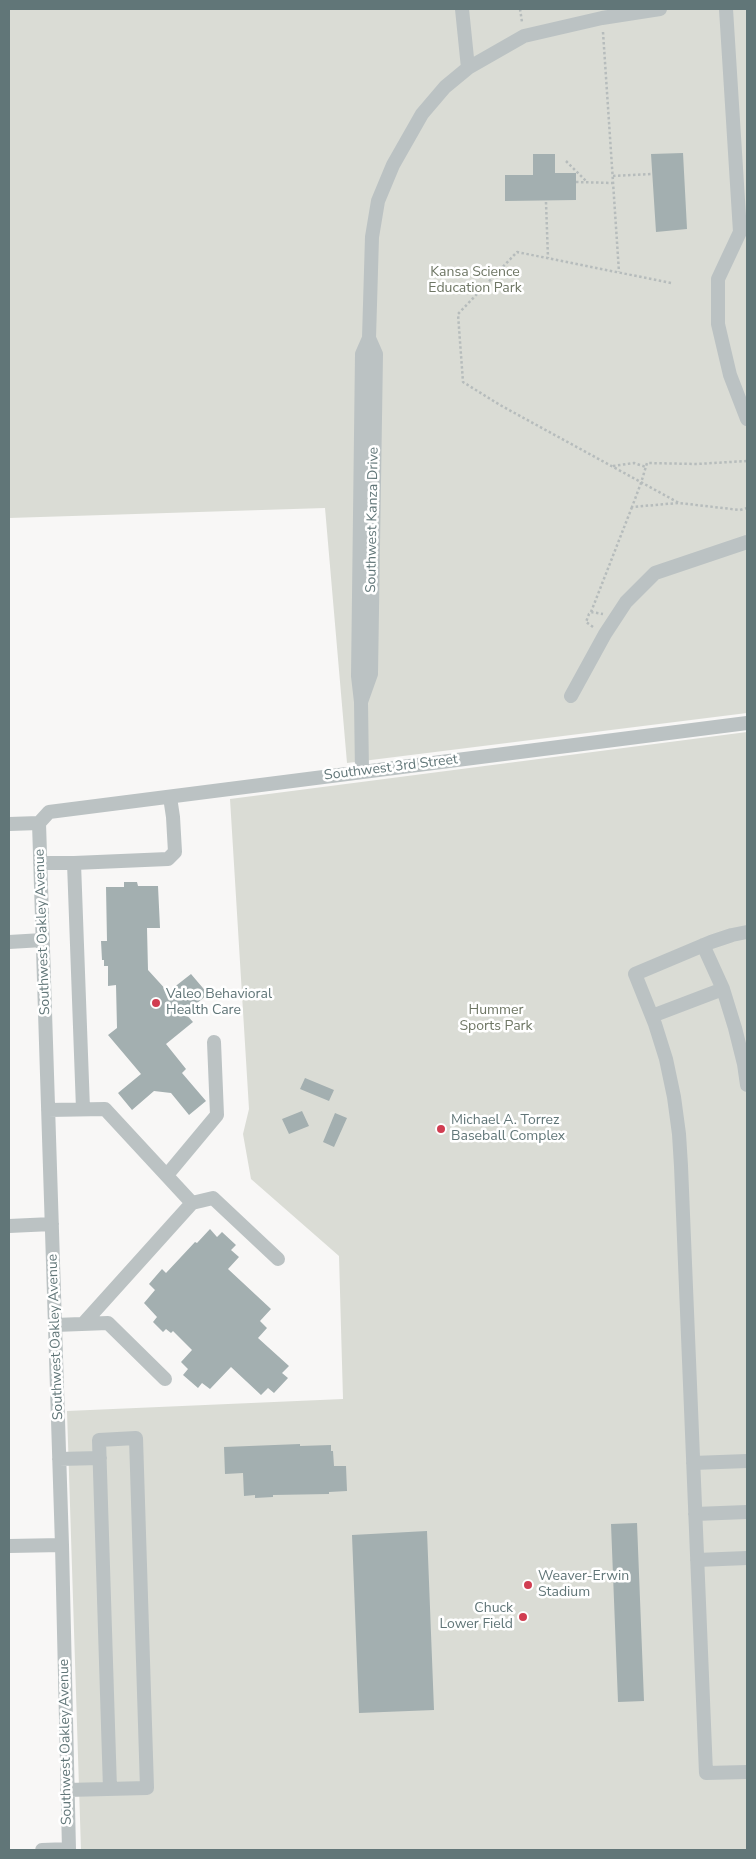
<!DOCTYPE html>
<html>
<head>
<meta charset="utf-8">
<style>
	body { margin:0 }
	#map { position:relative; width:756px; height:1859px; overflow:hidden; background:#f8f7f6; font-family:"Nunito Sans",sans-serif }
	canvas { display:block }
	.frame { position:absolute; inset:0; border:10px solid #617678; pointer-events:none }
</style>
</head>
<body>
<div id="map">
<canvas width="756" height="1859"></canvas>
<div class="frame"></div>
</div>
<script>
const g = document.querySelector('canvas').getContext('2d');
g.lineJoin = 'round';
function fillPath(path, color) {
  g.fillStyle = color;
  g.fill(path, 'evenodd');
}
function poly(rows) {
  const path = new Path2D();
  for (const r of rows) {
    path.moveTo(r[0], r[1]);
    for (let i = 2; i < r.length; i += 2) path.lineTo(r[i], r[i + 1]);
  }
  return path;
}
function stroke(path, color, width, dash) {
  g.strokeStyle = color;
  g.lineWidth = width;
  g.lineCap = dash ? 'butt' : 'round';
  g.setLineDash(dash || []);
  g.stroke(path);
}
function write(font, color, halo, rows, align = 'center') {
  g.font = font + ' "Nunito Sans",sans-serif';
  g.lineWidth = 5;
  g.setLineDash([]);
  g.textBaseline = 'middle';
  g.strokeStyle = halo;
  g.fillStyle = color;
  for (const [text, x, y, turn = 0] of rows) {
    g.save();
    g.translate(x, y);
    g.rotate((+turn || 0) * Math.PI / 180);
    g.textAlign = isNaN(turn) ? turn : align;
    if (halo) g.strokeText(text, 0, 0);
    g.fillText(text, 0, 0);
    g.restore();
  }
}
const green = poly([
	[9,9,747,9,747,713,347,763,325,508,9,518],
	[747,732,747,1850,81,1850,67,1411,343,1399,339,1256,251,1179,243,1134,249,1109,230,799]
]);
const building = poly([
	[683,153,687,229,656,232,651,154],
	[533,154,555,154,555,173,576,173,576,200,505,201,505,175,533,175],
	[124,882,137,882,138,886,158,886,160,928,147,928,148,970,168,992,191,974,208,994,185,1013,193,1022,166,1044,186,1069,182,1073,206,1101,189,1115,171,1093,154,1091,132,1110,118,1093,141,1074,108,1035,117,1028,116,985,108,986,108,966,104,966,104,960,102,960,101,941,107,941,106,887,124,887],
	[305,1078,334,1090,329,1101,300,1089],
	[302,1111,309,1126,289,1134,282,1119],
	[335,1113,347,1118,334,1147,323,1142],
	[210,1229,217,1237,222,1232,236,1245,231,1250,239,1257,228,1269,271,1309,260,1321,267,1328,258,1338,289,1366,282,1373,288,1378,274,1393,268,1388,261,1395,231,1367,210,1389,202,1383,198,1388,183,1375,188,1369,181,1362,192,1350,173,1331,171,1333,166,1329,163,1332,153,1322,157,1317,144,1303,155,1290,149,1284,162,1269,166,1273,195,1242,197,1243],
	[300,1444,300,1446,331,1445,331,1451,333,1451,334,1466,346,1466,347,1491,329,1492,329,1494,273,1495,273,1497,255,1498,255,1495,244,1496,243,1473,225,1474,224,1447],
	[637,1523,644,1701,618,1702,611,1524],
	[427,1531,434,1710,359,1713,352,1535]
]);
const path = poly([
	[520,9,522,22],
	[603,32,619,272],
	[566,161,587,182],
	[613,176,652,174],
	[576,182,613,183],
	[546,202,548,258],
	[671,283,517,252,458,314,463,382,500,405,679,503,740,510,747,508],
	[613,466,634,463,646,467],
	[678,503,632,507,641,483,647,463,697,464,747,461],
	[591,612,632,507],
	[593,627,586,622,589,614,591,612,603,614]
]);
const minor = poly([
	[462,9,468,68],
	[726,9,740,232,718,279,718,324,730,375,747,419],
	[571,696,605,634,626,602,655,573,747,542],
	[361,702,371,674,376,354,369,338,372,237,378,201,393,165,422,114,445,87,468,68,524,36,602,18,660,9],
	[362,772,361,702,358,676,362,354,369,338],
	[39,823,62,1545,69,1850],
	[39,823,49,812,747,723],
	[9,824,39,823],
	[40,863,74,863,83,1109],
	[74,863,168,859,175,852,173,817,170,797],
	[747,932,732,935,711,942,635,974,655,1024,666,1059,674,1097,679,1134,681,1166,706,1773,747,1772],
	[9,942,43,940],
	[703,945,723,989,735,1028,744,1064,747,1085],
	[652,1016,723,989],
	[48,1110,105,1109,192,1203],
	[167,1175,217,1115,214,1042],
	[9,1226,52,1224],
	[83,1324,192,1203,213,1198,278,1259],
	[55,1325,108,1323,165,1379],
	[59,1459,100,1458],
	[693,1463,747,1461],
	[695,1514,747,1512],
	[9,1546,62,1545],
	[697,1560,747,1558],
	[67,1790,147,1788,136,1438,99,1440,110,1789],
	[42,1850,69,1849]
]);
const markers = [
	[156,1003,5,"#d13d51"],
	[441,1129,5,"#d13d51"],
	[528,1585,5,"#d13d51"],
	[523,1617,5,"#d13d51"]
];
const parkNames = [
	["Kansa Science",475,273],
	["Education Park",475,289],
	["Hummer",496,1011],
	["Sports Park",496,1027]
];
const streetNames = [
	["Southwest Kanza Drive",373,520,-89],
	["Southwest 3rd Street",391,768,-7],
	["Southwest Oakley Avenue",43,932,-92],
	["Southwest Oakley Avenue",56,1337,-92],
	["Southwest Oakley Avenue",66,1742,-91]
];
const poiNames = [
	["Valeo Behavioral",166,995],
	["Health Care",166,1011],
	["Michael A. Torrez",451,1121],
	["Baseball Complex",451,1137],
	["Weaver-Erwin",538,1577],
	["Stadium",538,1593],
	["Chuck",513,1609,"right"],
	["Lower Field",513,1625,"right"]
];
fillPath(green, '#dadcd5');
fillPath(building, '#a3afb0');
stroke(path, '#b6bcbc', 2.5, [2.5, 2.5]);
stroke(minor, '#bbc2c3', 14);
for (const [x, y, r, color] of markers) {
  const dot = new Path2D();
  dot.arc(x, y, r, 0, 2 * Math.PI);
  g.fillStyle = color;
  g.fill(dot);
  stroke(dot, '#fff', 2);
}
write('14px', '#6e7664', '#fff', parkNames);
write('14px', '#617678', '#fff', streetNames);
write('14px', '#617678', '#fff', poiNames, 'left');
</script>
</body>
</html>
